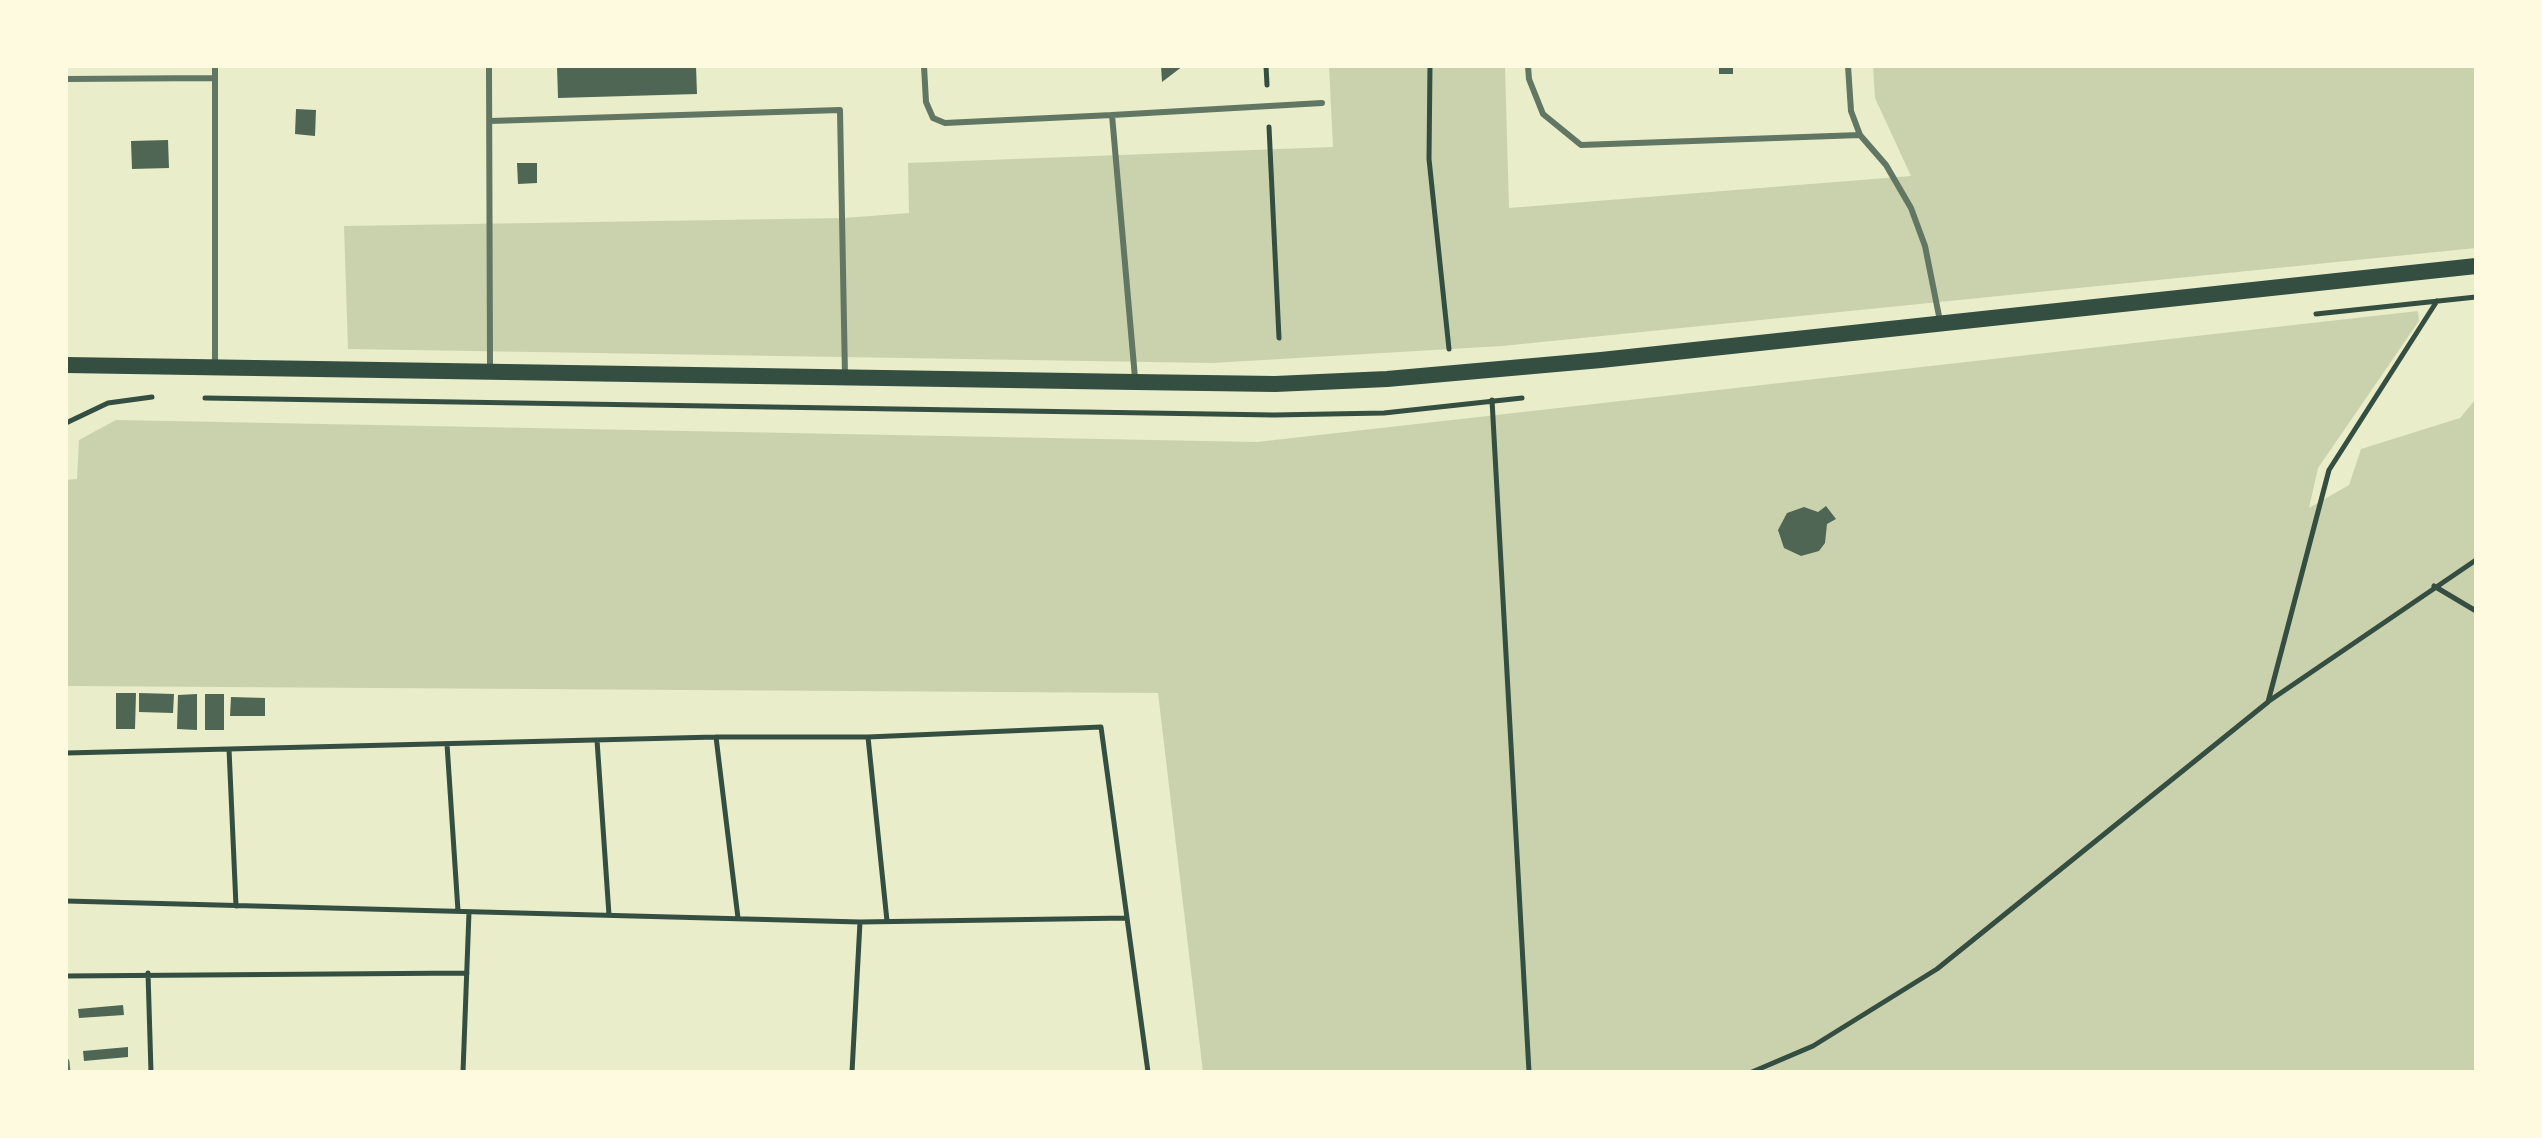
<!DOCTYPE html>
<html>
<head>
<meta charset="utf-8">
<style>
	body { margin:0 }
	#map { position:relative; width:2542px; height:1138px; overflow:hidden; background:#e9edc9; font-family:"Golos Text",sans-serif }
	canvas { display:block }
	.frame { position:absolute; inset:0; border:68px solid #fefae0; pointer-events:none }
</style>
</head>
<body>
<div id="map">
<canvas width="2542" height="1138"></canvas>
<div class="frame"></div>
</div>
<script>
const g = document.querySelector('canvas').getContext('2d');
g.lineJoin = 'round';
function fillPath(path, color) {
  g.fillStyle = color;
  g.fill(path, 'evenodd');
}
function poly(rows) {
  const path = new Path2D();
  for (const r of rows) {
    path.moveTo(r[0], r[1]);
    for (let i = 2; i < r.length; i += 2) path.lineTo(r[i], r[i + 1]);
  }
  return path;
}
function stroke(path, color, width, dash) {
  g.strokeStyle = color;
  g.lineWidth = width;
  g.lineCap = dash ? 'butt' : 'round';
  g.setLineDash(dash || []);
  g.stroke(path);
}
const green = poly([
	[1329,66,1505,66,1509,208,1911,176,1875,98,1873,66,2476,66,2476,248,1502,346,1212,363,348,349,344,226,844,218,909,213,908,163,1333,147],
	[2418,311,2419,321,2318,468,2309,508,2349,485,2361,449,2460,418,2476,399,2476,1072,1203,1072,1158,693,66,686,66,480,77,479,79,440,116,420,1257,442]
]);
const building = poly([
	[557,66,696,66,697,94,558,98],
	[1161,66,1183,66,1162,82],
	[1719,66,1733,66,1733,74,1719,74],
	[296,109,316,110,315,136,295,134],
	[168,140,169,168,132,169,131,141],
	[517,163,537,163,537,183,518,184],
	[1826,506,1836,519,1827,524,1825,543,1819,551,1801,556,1784,548,1778,530,1787,513,1804,507,1818,512],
	[116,693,136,693,135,729,116,729],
	[139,693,174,694,173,713,139,712],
	[197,694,197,730,177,729,178,695],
	[205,694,224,694,224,730,205,730],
	[231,697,265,698,265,716,230,716],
	[123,1005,124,1015,79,1018,78,1009],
	[128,1047,128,1057,84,1061,83,1051]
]);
const path = poly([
	[1266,66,1267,85],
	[1430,66,1429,159,1449,349],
	[1269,127,1279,338],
	[2316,314,2476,297],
	[205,398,1274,415,1384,413,1522,398],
	[1492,400,1529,1072],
	[66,423,108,403,152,397],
	[2434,586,2476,611],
	[2269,701,2476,560],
	[716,737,738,918],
	[868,737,887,921],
	[597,740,609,915],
	[447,744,458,911],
	[229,749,236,906],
	[66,753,716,737,868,737,1101,727,1148,1072],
	[66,901,860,922,852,1072],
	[860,922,1127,918],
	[148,973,151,1072],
	[66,976,467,973],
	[463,1072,469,912],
	[1752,1072,1813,1046,1937,969,2268,702,2329,470,2437,301]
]);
const service = poly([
	[215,66,215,365],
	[489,66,490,369],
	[924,66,926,102,933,118,945,123,1112,115,1135,378],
	[1528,66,1529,79,1543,114,1581,145,1860,135,1886,165,1911,208,1925,246,1940,321],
	[1848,66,1851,111,1860,135],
	[66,79,215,78],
	[1112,115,1322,103],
	[490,121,840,110,845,376]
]);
const pedestrian = poly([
	[66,1062,67,1072]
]);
const secondary = poly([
	[66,365,1135,382,1275,384,1387,379,1601,360,2476,266]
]);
fillPath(green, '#cad2ad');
fillPath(building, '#4f6655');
stroke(path, '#344e41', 5);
stroke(service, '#617663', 6);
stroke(pedestrian, '#617663', 7);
stroke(secondary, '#344e41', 16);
</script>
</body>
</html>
